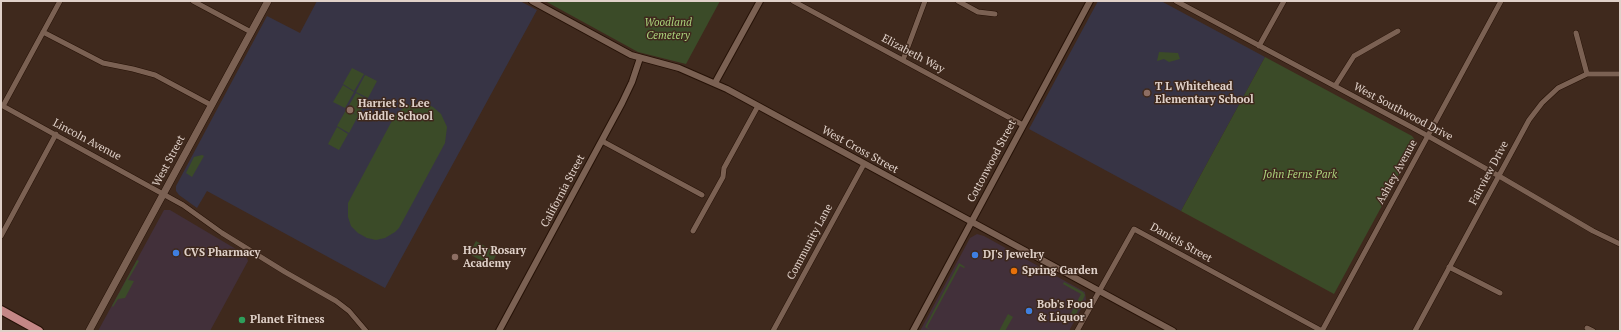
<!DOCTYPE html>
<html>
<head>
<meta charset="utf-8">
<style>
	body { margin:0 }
	#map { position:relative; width:1621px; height:332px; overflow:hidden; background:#3f291d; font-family:"PT Serif",serif }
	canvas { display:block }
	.frame { position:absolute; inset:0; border:2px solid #e0d1c9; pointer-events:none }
</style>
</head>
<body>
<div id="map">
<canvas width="1621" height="332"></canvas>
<div class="frame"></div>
</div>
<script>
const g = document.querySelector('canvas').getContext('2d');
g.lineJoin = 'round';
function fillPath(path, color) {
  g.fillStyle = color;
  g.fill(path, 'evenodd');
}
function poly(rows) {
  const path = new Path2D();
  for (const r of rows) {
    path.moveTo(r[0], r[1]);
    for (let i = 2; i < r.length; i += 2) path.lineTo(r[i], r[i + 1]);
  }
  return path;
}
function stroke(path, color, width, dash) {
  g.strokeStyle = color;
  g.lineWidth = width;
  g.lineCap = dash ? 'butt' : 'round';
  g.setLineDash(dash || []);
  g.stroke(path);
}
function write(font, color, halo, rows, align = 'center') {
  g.font = font + ' "PT Serif",serif';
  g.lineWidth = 3;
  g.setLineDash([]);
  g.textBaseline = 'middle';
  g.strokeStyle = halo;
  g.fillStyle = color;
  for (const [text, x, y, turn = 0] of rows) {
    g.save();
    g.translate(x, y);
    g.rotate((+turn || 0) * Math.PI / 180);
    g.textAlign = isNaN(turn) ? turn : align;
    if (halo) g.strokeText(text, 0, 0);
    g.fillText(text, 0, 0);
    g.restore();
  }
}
const commercial = poly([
	[164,210,170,210,246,255,248,261,210,331,98,331],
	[977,234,984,236,1085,292,1086,300,1069,331,920,331,970,238]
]);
const education = poly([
	[317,1,520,1,537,10,385,288,207,191,197,208,179,195,176,191,176,186,267,16,300,33],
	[1098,1,1161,1,1265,57,1181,211,1029,129]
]);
const green = poly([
	[545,1,720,1,686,64,638,52],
	[1159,52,1178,53,1180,59,1169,62,1164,59,1157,61],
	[1265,57,1412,136,1415,140,1415,145,1334,294,1181,211],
	[352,68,364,74,354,91,343,84],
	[365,75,377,81,368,98,356,92],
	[343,85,354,92,345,108,333,102],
	[356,93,367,99,358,116,347,109],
	[414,103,427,104,433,107,441,114,447,127,445,143,399,228,395,232,385,238,376,240,367,238,358,233,351,226,348,217,348,203,394,117,402,109],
	[346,110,358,116,349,133,337,126],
	[337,127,348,134,339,150,328,144],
	[202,155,204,156,192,177,186,173,194,157],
	[476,241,497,253,491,266,469,254],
	[137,260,139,261,128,280,134,281,125,298,118,299,113,307,112,306],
	[959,263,965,267,964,268,960,266,927,327,931,330,925,327],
	[1064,282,1083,292,1085,295,1073,321,1068,319,1081,294,1063,284],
	[1008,314,1013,317,1005,331,999,331]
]);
const minor = poly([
	[193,1,251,32],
	[793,1,1023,125],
	[958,1,978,12,995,14],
	[1176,1,1428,136,1499,176,1593,231,1620,244],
	[43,32,103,63,133,69,155,75,211,105],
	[1576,33,1587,74],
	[1259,46,1284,1],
	[903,60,925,1],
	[1335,86,1354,56,1398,31],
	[1,105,183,205,222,233,285,272,336,301,349,311,366,331],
	[3,106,60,1],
	[602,141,702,195],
	[693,231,723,177,724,168,758,106],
	[1,236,56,134],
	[1449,267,1500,293],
	[1587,328,1593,331],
	[773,331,864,164],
	[1077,331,1134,229,1322,331,1501,1],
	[1415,331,1529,120,1542,103,1558,88,1587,74,1620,74]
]);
const tertiary = poly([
	[532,1,631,55,679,68,727,89,1173,331],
	[715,83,760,1],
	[499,331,622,103,632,82,640,58],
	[913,331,1090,1]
]);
const secondary = poly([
	[89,331,268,1]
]);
const primary = poly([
	[1,310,39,331]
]);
const markers = [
	[1147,93,4,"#8d6e63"],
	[350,110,4,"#8d6e63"],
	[176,253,4,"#3f7fe0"],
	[975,255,4,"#3f7fe0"],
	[455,257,4,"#8d6e63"],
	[1014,271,4,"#e8710a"],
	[1029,311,4,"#3f7fe0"],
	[242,320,4,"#2e9e5b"]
];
const parkNames = [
	["Woodland",668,23],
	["Cemetery",668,36],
	["John Ferns Park",1300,175]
];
const streetNames = [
	["Elizabeth Way",913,54,28],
	["West Southwood Drive",1403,112,28],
	["Lincoln Avenue",87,140,28],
	["West Cross Street",860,150,29],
	["West Street",169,161,-62],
	["Cottonwood Street",992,161,-62],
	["Ashley Avenue",1397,172,-61],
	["Fairview Drive",1489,173,-62],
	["California Street",563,191,-62],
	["Community Lane",810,242,-62],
	["Daniels Street",1181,243,29]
];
const poiNames = [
	["T L Whitehead",1155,87],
	["Elementary School",1155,100],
	["Harriet S. Lee",358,104],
	["Middle School",358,117],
	["Holy Rosary",463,251],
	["Academy",463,264],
	["CVS Pharmacy",184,253],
	["DJ's Jewelry",983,255],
	["Spring Garden",1022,271],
	["Bob's Food",1037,305],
	["& Liquor",1037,318],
	["Planet Fitness",250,320]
];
fillPath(commercial, '#42303a');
fillPath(education, '#373445');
fillPath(green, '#3b4b28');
stroke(minor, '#251106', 6);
stroke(tertiary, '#251106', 8);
stroke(secondary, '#251106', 8);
stroke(primary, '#251106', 10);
stroke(minor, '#7b6153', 5);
stroke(tertiary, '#7b6153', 6);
stroke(secondary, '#7b6153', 7);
stroke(primary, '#c48786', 8);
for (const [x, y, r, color] of markers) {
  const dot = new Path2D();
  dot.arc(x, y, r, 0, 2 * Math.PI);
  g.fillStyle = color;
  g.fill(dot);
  stroke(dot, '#3f291d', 1.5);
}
write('italic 11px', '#abd37c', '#3f291d', parkNames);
write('11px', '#e0d1c9', '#3f291d', streetNames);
write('bold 11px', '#e0d1c9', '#3f291d', poiNames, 'left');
</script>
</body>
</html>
